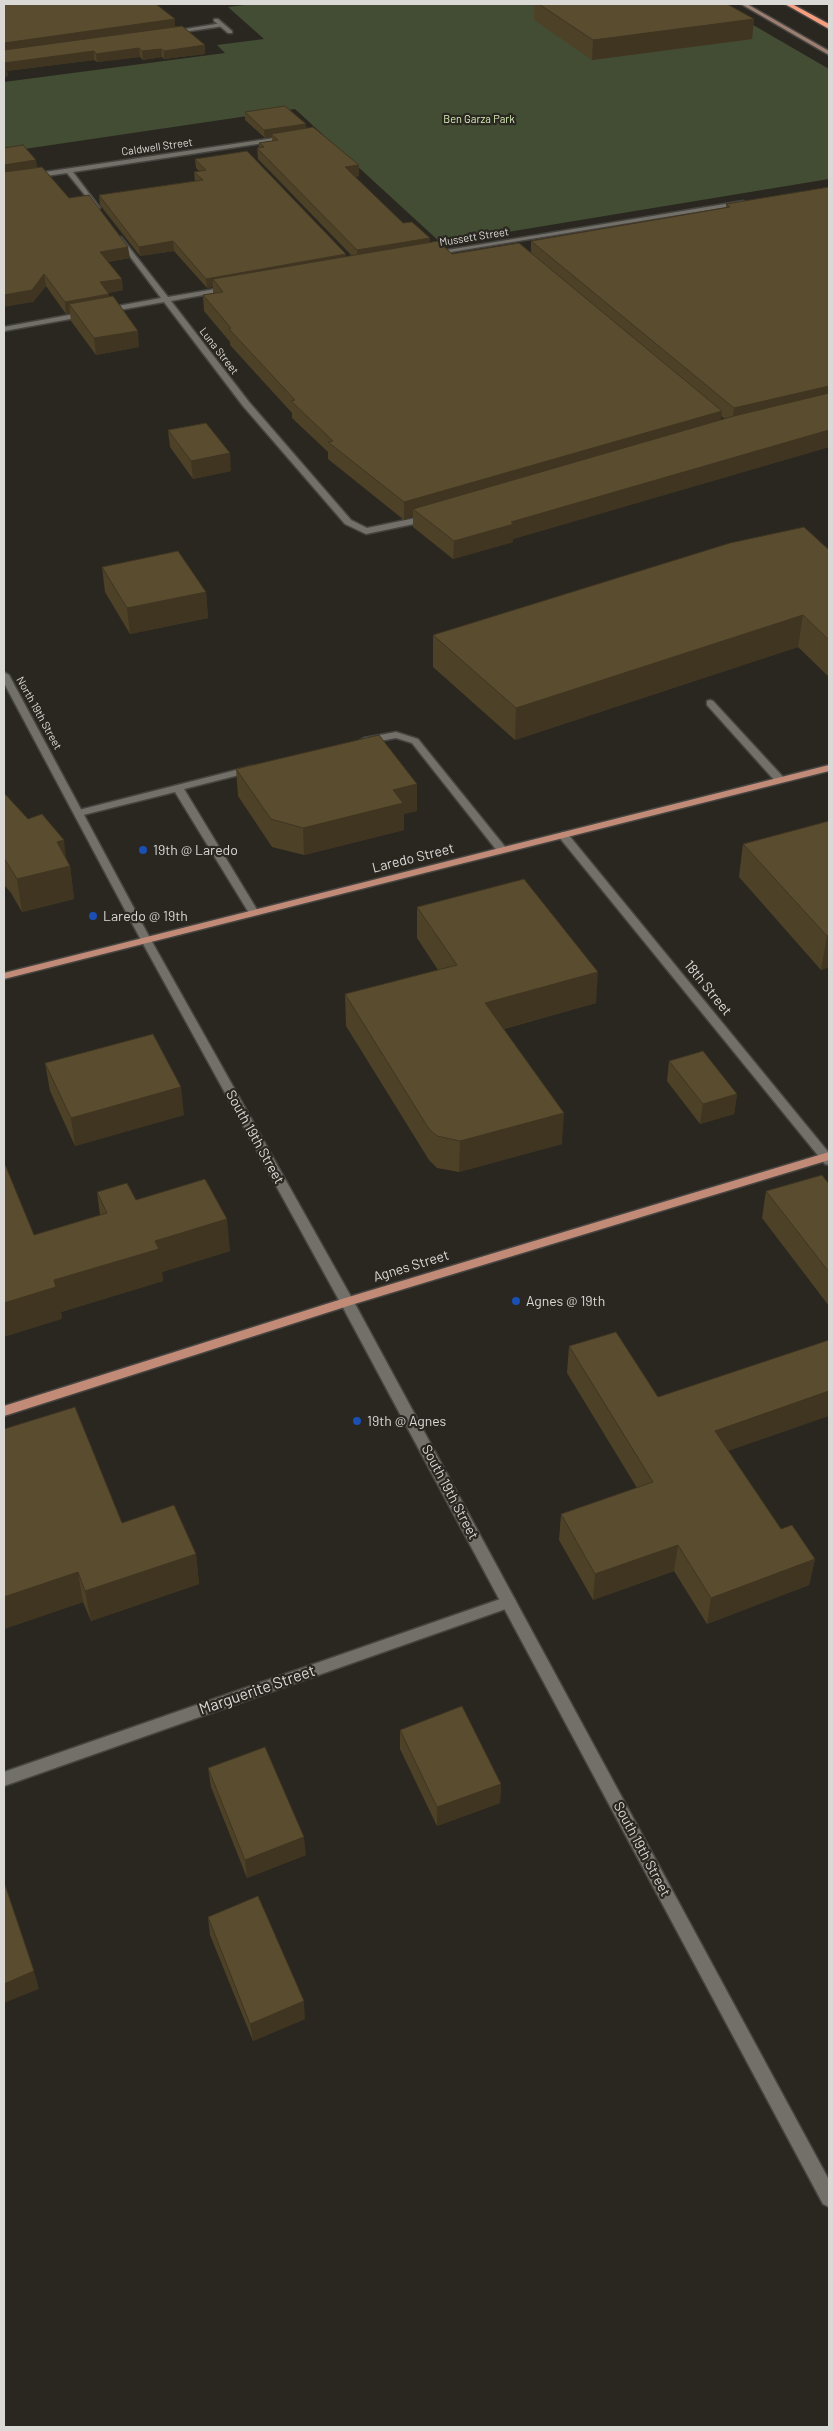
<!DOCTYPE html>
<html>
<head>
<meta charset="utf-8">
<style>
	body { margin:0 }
	#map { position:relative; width:833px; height:2431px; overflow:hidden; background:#2a2721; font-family:Barlow,sans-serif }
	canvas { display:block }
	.frame { position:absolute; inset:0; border:5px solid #dbd9d6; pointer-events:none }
</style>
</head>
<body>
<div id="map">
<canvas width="833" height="2431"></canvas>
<div class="frame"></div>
</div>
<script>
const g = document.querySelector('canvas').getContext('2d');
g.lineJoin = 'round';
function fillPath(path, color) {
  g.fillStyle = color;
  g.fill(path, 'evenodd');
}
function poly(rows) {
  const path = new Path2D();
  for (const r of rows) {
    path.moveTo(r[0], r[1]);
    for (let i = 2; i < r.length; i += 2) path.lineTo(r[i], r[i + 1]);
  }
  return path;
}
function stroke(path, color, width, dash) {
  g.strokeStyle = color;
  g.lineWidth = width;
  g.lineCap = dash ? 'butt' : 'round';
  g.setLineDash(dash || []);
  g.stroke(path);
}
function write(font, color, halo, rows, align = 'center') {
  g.font = font + ' Barlow,sans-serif';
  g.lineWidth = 4.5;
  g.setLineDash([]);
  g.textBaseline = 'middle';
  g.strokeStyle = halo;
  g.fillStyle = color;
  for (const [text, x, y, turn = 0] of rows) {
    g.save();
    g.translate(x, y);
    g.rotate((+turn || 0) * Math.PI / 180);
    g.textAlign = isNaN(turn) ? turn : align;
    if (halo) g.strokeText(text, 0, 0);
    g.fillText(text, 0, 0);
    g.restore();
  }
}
const green = poly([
	[253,4,717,4,829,69,829,179,441,243,295,109,4,152,4,82,225,53,217,45,264,39,228,7]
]);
const service = poly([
	[214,19,218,19,232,31,232,33,228,33,214,21,214,19],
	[710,700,713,701,784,778,784,782,776,782,707,705,707,701,710,700],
	[396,732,418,739,506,848,506,852,498,852,412,743,396,738,364,744,359,741,364,738,396,732],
	[252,766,257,769,255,771,184,789,259,913,258,915,250,915,249,913,175,792,79,816,74,813,75,811,252,766]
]);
const minor = poly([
	[222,23,224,26,170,34,167,32,222,23],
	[288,136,290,139,73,172,100,208,97,210,67,173,4,182,4,178,288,136],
	[743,201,745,202,745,204,432,255,429,253,743,201],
	[117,237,121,237,168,297,233,286,234,288,230,290,171,301,249,402,351,520,367,528,430,515,433,516,433,520,366,534,345,524,243,406,164,302,4,331,4,327,161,298,117,239,117,237],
	[4,672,9,675,151,940,150,942,146,943,141,940,4,683,4,672],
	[563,832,567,833,829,1153,829,1165,825,1164,559,837,558,835,563,832],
	[509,1596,514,1598,516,1602,514,1606,4,1786,4,1772,509,1596]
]);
const tertiary = poly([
	[146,937,151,940,354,1302,829,2180,829,2207,823,2204,340,1302,141,940,146,937]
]);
const secondary = poly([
	[741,4,747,4,829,51,829,55,741,4]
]);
const primary = poly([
	[829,765,829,771,4,979,4,973,829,765],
	[829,1152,829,1160,351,1305,4,1416,4,1406,342,1299,829,1152]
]);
const motorway = poly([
	[785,4,792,4,829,24,829,29,785,4]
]);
const wall = poly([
	[4,4,175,19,175,26,205,54,164,59,162,57,143,60,140,57,97,62,94,60,7,71,8,76,4,77],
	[534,4,727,4,754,19,752,39,592,60,534,20],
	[245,112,306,128,359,176,355,177,403,223,430,238,430,243,452,254,531,252,531,241,726,208,726,204,829,187,829,447,513,539,513,542,453,559,413,527,413,517,404,520,328,459,328,452,292,418,292,413,230,345,230,342,204,311,203,295,213,293,213,287,207,288,174,251,140,256,100,205,99,195,195,181,194,172,200,172,196,168,195,159,346,254,346,257,352,256,258,159,257,148,259,147,259,143,272,141,272,137,265,138,245,120],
	[721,416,725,419,721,420],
	[37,168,130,258,108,262,123,290,108,293,109,297,139,347,96,355,71,321,70,313,66,314,46,286,33,302],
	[168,430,231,471,193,479,170,447],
	[829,550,829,677,798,647,515,740,433,667,433,635],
	[102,567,206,592,208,618,130,634,105,592],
	[236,769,417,811,403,814,404,830,304,855,272,847,238,796],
	[4,793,66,860,70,866,74,899,22,912,11,893,4,885],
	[829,821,829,967,821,970,739,877,743,844],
	[417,907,596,1003,504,1029,562,1144,459,1172,437,1168,429,1160,346,1026,345,994,438,970,417,938],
	[669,1061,737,1094,734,1114,700,1124,667,1081],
	[45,1063,184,1115,75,1146,50,1091],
	[829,1184,829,1306,762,1218,766,1191],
	[97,1192,136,1200,230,1251,162,1272,163,1281,61,1312,62,1319,34,1235,100,1215],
	[569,1346,658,1397,728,1451,781,1529,815,1559,809,1585,707,1624,674,1571,593,1600,559,1540,561,1514,637,1488,567,1373],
	[122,1523,196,1554,199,1584,91,1621,83,1602,4,1629],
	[400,1730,501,1784,500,1803,437,1826,400,1749],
	[208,1768,306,1855,247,1878,211,1787],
	[208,1917,305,2019,253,2041,210,1935]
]);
const shadedWall = poly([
	[175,19,175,28,4,51,4,43],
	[754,19,752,39,592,60,593,40],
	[205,45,205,54,164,59,164,51],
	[139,48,140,57,97,62,96,54],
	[161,49,162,57,143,60,142,51],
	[94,51,94,60,7,71,8,76,4,77,4,63],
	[306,124,306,132,271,134,272,137,265,138,264,130],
	[36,160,38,171,4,176,4,165],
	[359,165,359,176,345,179,345,167],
	[430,238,430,250,358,262,357,250],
	[173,241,174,251,140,256,139,247],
	[128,247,130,258,102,263,100,252],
	[346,254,346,264,213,279,213,287,207,288,206,279],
	[44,274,46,286,33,302,4,307,4,295],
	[122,279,123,290,101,294,100,282],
	[109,294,110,306,69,304,70,313,66,314,65,302],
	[138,331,139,347,96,355,94,338],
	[829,386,829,398,732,425,734,408],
	[722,411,720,428,413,509,413,517,404,520,404,502],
	[829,430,829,447,513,539,513,542,453,559,454,541,511,522],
	[230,453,231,471,193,479,191,461],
	[206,592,208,618,130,634,127,608],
	[803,615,798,647,515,740,516,708],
	[417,784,417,811,404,814,404,830,304,855,303,828,393,790],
	[64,840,67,867,70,866,74,899,22,912,17,879,57,842],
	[829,935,829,967,821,970,827,936],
	[598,972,596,1003,484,1034,485,1003],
	[181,1087,184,1115,75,1146,71,1118],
	[737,1094,734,1114,700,1124,703,1104],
	[564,1113,562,1144,459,1172,460,1141],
	[227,1219,230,1251,162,1272,163,1281,61,1312,62,1319,4,1337,4,1303,54,1280,155,1241],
	[829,1391,829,1416,711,1457,715,1431],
	[678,1545,674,1571,593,1600,595,1574],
	[196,1554,199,1584,91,1621,85,1591],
	[815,1559,809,1585,707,1624,711,1598],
	[78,1572,83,1602,4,1629,4,1597],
	[501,1784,500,1803,437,1826,437,1807],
	[304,1837,306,1855,247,1878,245,1860],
	[34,1971,39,1989,4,2003,4,1984],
	[304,2001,305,2019,253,2041,250,2024]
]);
const building = poly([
	[4,4,156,4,175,19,4,43,4,4],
	[539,4,727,4,754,19,593,40,539,4],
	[182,26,205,45,164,51,161,49,142,51,139,48,96,54,94,51,4,63,4,50,182,26],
	[285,106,306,124,264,130,245,112,285,106],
	[313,127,359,165,345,167,403,223,412,222,430,238,357,250,257,148,264,147,259,143,278,140,271,134,313,127],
	[23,145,36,160,4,165,4,148,23,145],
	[247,151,346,254,206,279,173,241,139,247,99,195,203,180,194,172,206,170,195,159,247,151],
	[42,167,69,198,89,195,128,247,100,252,122,279,100,282,109,294,65,302,44,274,32,290,4,295,4,172,42,167],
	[829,187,829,386,734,408,531,241,730,207,726,204,829,187],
	[438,241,452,254,519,243,722,411,404,502,328,442,333,441,291,401,295,400,229,329,231,328,203,295,223,292,213,279,438,241],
	[113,296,138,331,94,338,69,304,113,296],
	[829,393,829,430,511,522,514,524,454,541,413,509,734,416,829,393],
	[206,423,230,453,191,461,168,430,206,423],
	[804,527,829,550,829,640,803,615,516,708,433,635,730,543,804,527],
	[178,551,206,592,127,608,102,567,178,551],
	[379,735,417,784,393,790,403,803,303,828,271,819,236,769,379,735],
	[4,793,28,819,42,814,64,840,57,842,70,866,17,879,4,858,4,793],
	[829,821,829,935,827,936,743,844,829,821],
	[524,879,598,972,485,1003,564,1113,460,1141,437,1136,429,1129,345,994,457,965,417,907,524,879],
	[153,1034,181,1087,71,1118,45,1063,153,1034],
	[703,1051,737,1094,703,1104,669,1061,703,1051],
	[4,1162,34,1235,107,1213,97,1192,127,1183,136,1200,205,1179,227,1219,155,1241,159,1249,54,1280,56,1287,4,1303,4,1162],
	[822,1175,829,1184,829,1272,766,1191,822,1175],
	[616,1332,658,1397,829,1340,829,1391,715,1431,781,1529,792,1525,815,1559,711,1598,678,1545,595,1574,561,1514,653,1482,569,1346,616,1332],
	[75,1407,122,1523,174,1505,196,1554,85,1591,78,1572,4,1597,4,1429,75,1407],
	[462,1706,501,1784,437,1807,400,1730,462,1706],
	[265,1747,304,1837,245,1860,208,1768,265,1747],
	[4,1882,34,1971,4,1984,4,1882],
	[258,1896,304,2001,250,2024,208,1917,258,1896]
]);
const markers = [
	[143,850,5,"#1a4fb4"],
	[93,916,5,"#1a4fb4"],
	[516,1301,5,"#1a4fb4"],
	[357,1421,5,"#1a4fb4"]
];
const farParknames = [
	["Ben Garza Park",479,119]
];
const farStreetnames = [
	["Caldwell Street",157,147,-8],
	["Mussett Street",474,237,-9],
	["Luna Street",219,351,52],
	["North 19th Street",39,713,61]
];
const poiNames = [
	["19th @ Laredo",153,850],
	["Laredo @ 19th",103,916],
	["Agnes @ 19th",526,1301],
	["19th @ Agnes",367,1421]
];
const streetNames = [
	["Laredo Street",413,858,-14],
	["18th Street",708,988,51],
	["South 19th Street",255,1137,61],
	["Agnes Street",411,1266,-17],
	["South 19th Street",450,1492,62],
	["South 19th Street",642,1849,62]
];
const nearStreetnames = [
	["Marguerite Street",257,1690,-19]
];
fillPath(green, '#434d33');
stroke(service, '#464440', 3);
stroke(minor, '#464440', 3);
stroke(tertiary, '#464440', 3);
stroke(secondary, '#464440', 3);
stroke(primary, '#464440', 3);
stroke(motorway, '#464440', 3);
fillPath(service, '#737069');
fillPath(minor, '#737069');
fillPath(tertiary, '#737069');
fillPath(secondary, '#9b7e70');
fillPath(primary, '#c28b77');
fillPath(motorway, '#f79d80');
fillPath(wall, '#4d4128');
fillPath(shadedWall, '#3f3521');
fillPath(building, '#5a4c2f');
stroke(building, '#3f3521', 1);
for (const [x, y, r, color] of markers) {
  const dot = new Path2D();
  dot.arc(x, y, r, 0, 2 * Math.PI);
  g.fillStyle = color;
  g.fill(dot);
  stroke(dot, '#2a2721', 2);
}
write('11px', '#d7eeb6', '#2a2721', farParknames);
write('11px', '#dbd9d6', '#2a2721', farStreetnames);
write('14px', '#dbd9d6', '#2a2721', poiNames, 'left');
write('14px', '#dbd9d6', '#2a2721', streetNames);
write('16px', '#dbd9d6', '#2a2721', nearStreetnames);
</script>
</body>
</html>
